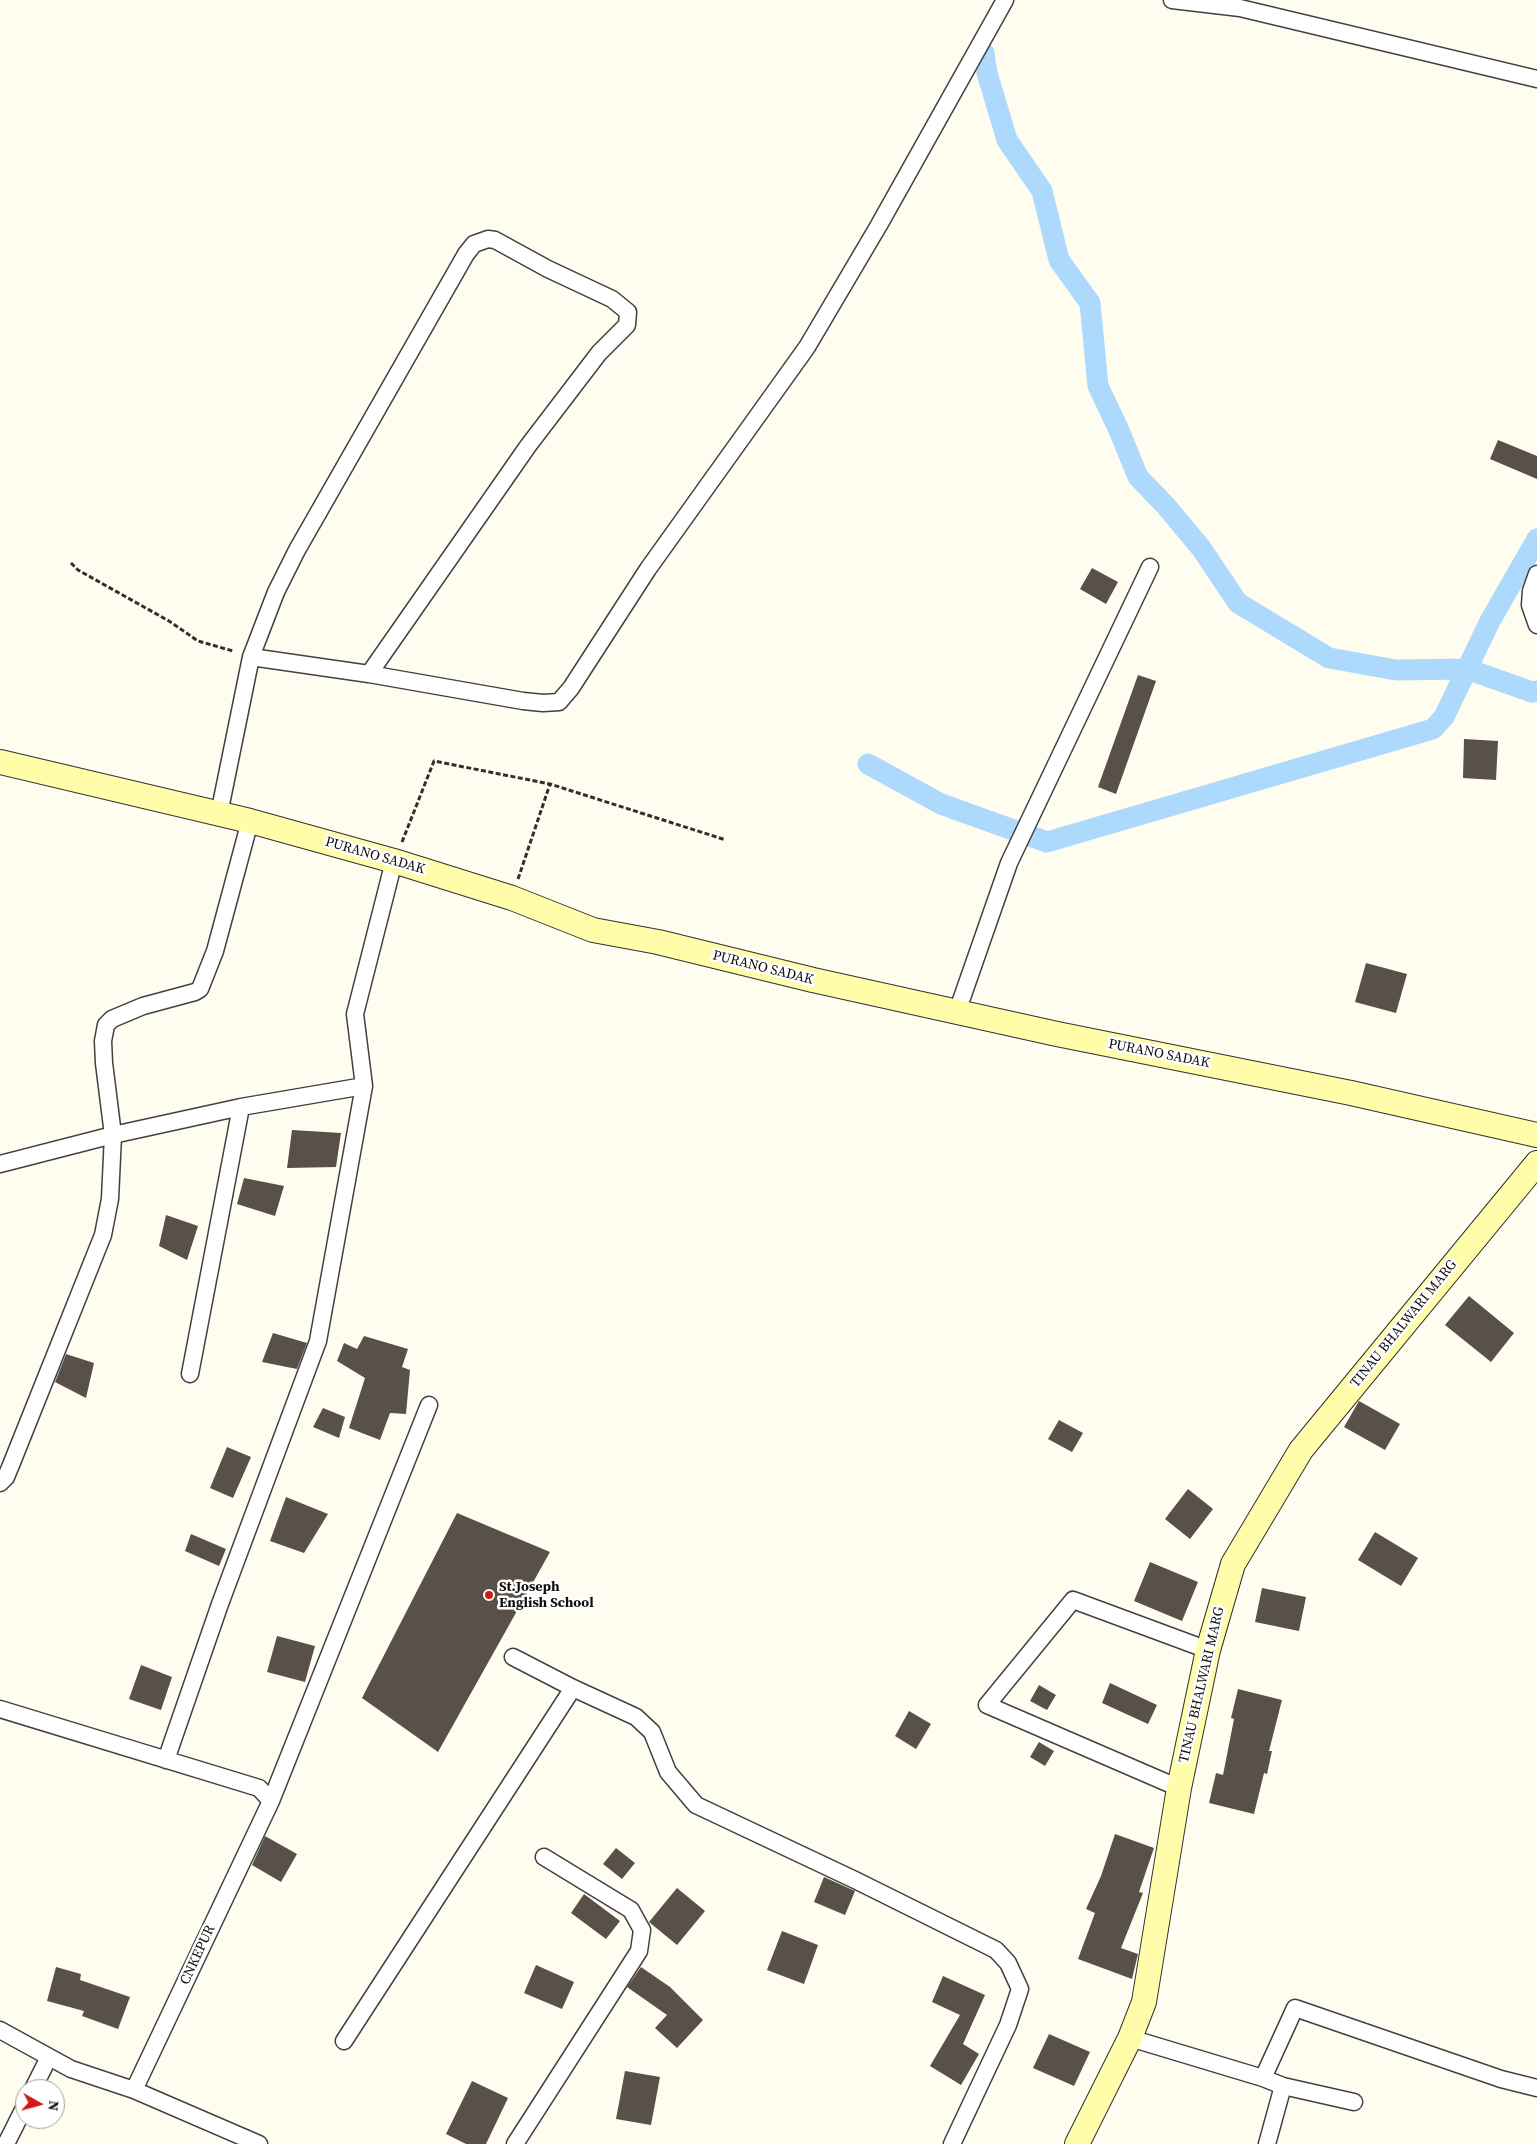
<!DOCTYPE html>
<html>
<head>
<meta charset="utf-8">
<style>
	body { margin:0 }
	#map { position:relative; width:1537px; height:2144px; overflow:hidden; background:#fffdef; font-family:"Source Serif 4",serif }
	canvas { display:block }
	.north { position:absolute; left:15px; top:2079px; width:50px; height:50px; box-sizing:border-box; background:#fff; border:1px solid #9f9f9f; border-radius:50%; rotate:97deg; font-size:14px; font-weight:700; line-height:20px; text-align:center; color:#0e0e0e }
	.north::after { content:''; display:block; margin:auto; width:18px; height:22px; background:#cd1b16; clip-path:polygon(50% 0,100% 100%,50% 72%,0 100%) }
</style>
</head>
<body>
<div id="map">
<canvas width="1537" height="2144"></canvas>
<div class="north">N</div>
</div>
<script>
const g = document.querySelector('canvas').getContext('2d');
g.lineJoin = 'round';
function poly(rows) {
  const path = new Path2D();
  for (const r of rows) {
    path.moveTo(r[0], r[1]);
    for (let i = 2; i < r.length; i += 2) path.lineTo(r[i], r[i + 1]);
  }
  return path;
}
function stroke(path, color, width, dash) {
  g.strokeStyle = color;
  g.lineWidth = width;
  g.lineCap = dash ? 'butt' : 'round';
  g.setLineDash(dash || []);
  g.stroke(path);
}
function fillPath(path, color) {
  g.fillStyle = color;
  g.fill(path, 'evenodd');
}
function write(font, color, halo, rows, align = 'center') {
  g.font = font + ' "Source Serif 4",serif';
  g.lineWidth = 5;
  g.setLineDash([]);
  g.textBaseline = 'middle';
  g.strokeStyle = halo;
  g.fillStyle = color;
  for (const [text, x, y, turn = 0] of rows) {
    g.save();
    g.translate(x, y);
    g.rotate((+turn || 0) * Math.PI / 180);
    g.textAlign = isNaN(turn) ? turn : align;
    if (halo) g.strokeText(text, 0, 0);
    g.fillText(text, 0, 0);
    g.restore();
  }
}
const canal = poly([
	[984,53,987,73,1007,140,1042,191,1059,260,1090,303,1098,386,1118,428,1138,477,1166,506,1201,548,1238,603,1329,658,1396,670,1467,669,1532,692,1537,691],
	[868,764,941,804,1047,842,1433,729,1444,717,1490,621,1537,539]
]);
const building = poly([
	[1498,440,1537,456,1537,479,1490,459],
	[1092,568,1118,582,1106,604,1080,589],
	[1138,675,1156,681,1116,794,1098,787],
	[1464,739,1498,741,1496,780,1463,778],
	[1366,963,1407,974,1396,1013,1355,1002],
	[292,1130,341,1133,336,1167,287,1168],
	[244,1178,284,1186,275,1216,237,1204],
	[166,1215,198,1226,187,1260,159,1246],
	[1469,1296,1514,1333,1491,1362,1445,1325],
	[273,1333,307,1343,297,1369,262,1362],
	[364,1336,408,1349,402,1367,410,1370,406,1414,390,1413,380,1440,349,1428,365,1378,337,1361,344,1343,357,1349],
	[66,1354,94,1363,86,1398,55,1382],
	[1359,1401,1400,1424,1385,1450,1344,1427],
	[323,1408,345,1417,339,1438,313,1427],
	[1059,1420,1083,1433,1072,1452,1048,1439],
	[227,1447,251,1457,233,1498,210,1488],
	[1188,1489,1213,1509,1190,1539,1165,1519],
	[286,1497,328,1514,304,1553,270,1541],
	[457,1513,550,1552,438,1752,362,1698],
	[1375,1532,1418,1558,1401,1586,1358,1560],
	[191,1534,226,1549,219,1566,185,1551],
	[1150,1562,1198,1582,1182,1621,1134,1601],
	[1262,1588,1306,1597,1299,1631,1255,1622],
	[277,1636,315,1646,305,1682,267,1672],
	[141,1665,172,1677,161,1710,129,1699],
	[1110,1683,1157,1705,1148,1724,1102,1703],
	[1039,1685,1056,1695,1047,1710,1030,1701],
	[1238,1689,1282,1700,1269,1751,1272,1751,1267,1774,1264,1773,1254,1814,1209,1803,1216,1773,1223,1775,1234,1719,1231,1718],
	[909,1711,931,1724,916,1749,895,1736],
	[1039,1742,1054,1751,1045,1766,1030,1757],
	[1115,1834,1154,1848,1139,1892,1143,1893,1121,1948,1138,1954,1132,1979,1078,1959,1095,1913,1086,1909,1101,1876],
	[265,1836,297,1854,281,1882,252,1865],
	[616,1848,635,1863,622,1879,603,1864],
	[824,1877,855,1891,845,1915,814,1902],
	[677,1888,705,1911,677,1945,649,1922],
	[584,1894,620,1921,606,1939,571,1913],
	[782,1931,818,1945,804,1984,767,1970],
	[536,1965,574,1982,562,2009,524,1993],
	[56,1967,81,1974,80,1980,130,1997,118,2029,82,2016,84,2011,47,2001],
	[641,1967,670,1987,703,2020,677,2048,655,2028,667,2015,627,1987],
	[943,1976,985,1995,963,2044,979,2054,961,2085,930,2066,960,2015,932,2002],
	[1049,2034,1090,2052,1074,2086,1033,2068],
	[625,2071,660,2077,651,2125,616,2119],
	[472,2081,508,2098,486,2144,466,2144,446,2134]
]);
const path = poly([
	[71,563,78,570,169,621,198,641,233,651],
	[402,842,434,761,550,784,726,840],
	[518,879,550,784]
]);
const street = poly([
	[1172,0,1240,8,1537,79],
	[1537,574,1531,591,1530,605,1537,625],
	[251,657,369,674,523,701,543,703,559,702,571,688,648,569,807,347,879,225,1005,0],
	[219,814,251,657,276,592,297,550,466,254,474,244,488,239,495,240,548,269,612,299,628,312,627,325,599,353,528,446,369,674],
	[957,1012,1009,863,1150,567],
	[0,1164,113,1135,241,1107,364,1086],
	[190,1374,241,1107],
	[0,1483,6,1477,11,1465,103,1235,110,1199,113,1135,104,1063,103,1041,106,1025,112,1019,143,1006,195,992,200,989,215,951,250,821],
	[513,1657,573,1688,636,1717,652,1732,668,1772,696,1805,855,1880,996,1950,1008,1963,1020,1989,1008,2025,952,2144],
	[0,1709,259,1788,271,1801,134,2090],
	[166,1760,220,1604,318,1341,364,1086,355,1014,394,861],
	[1179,1788,987,1705,1073,1600,1208,1650],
	[271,1801,429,1405],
	[0,2030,71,2069,134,2090,259,2144],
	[1130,2038,1263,2078,1295,2008,1501,2079,1537,2088],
	[344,2041,573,1688],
	[1263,2078,1283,2086,1354,2102],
	[33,2089,49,2057],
	[6,2144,25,2106],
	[515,2144,639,1951,642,1930,631,1910,544,1857],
	[1267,2144,1283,2086]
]);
const secondary = poly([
	[0,762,250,821,394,861,512,898,593,930,658,942,813,980,1057,1034,1351,1093,1537,1135],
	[1077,2144,1130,2038,1144,2002,1179,1788,1208,1650,1233,1564,1301,1450,1537,1163]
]);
const markers = [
	[489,1595,5,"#cd1b16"]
];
const streetNames = [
	["PURANO SADAK",375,856,16],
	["PURANO SADAK",763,968,14],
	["PURANO SADAK",1159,1054,11],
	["TINAU BHALWARI MARG",1404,1324,-51],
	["TINAU BHALWARI MARG",1202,1685,-77],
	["CNKEPUR",198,1955,-65]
];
const poiNames = [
	["St.Joseph",499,1587],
	["English School",499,1603]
];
stroke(canal, '#add9fd', 21);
fillPath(building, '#585049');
stroke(street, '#414141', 19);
stroke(secondary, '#303030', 26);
stroke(path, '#303030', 3, [5, 2.5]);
stroke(street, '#fff', 16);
stroke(secondary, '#fffcaa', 24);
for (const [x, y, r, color] of markers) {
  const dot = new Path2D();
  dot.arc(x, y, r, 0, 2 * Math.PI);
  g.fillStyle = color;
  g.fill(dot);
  stroke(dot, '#fff', 2);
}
write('14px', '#0e0e0e', '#fff', streetNames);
write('bold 14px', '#0e0e0e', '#fff', poiNames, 'left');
</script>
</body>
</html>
